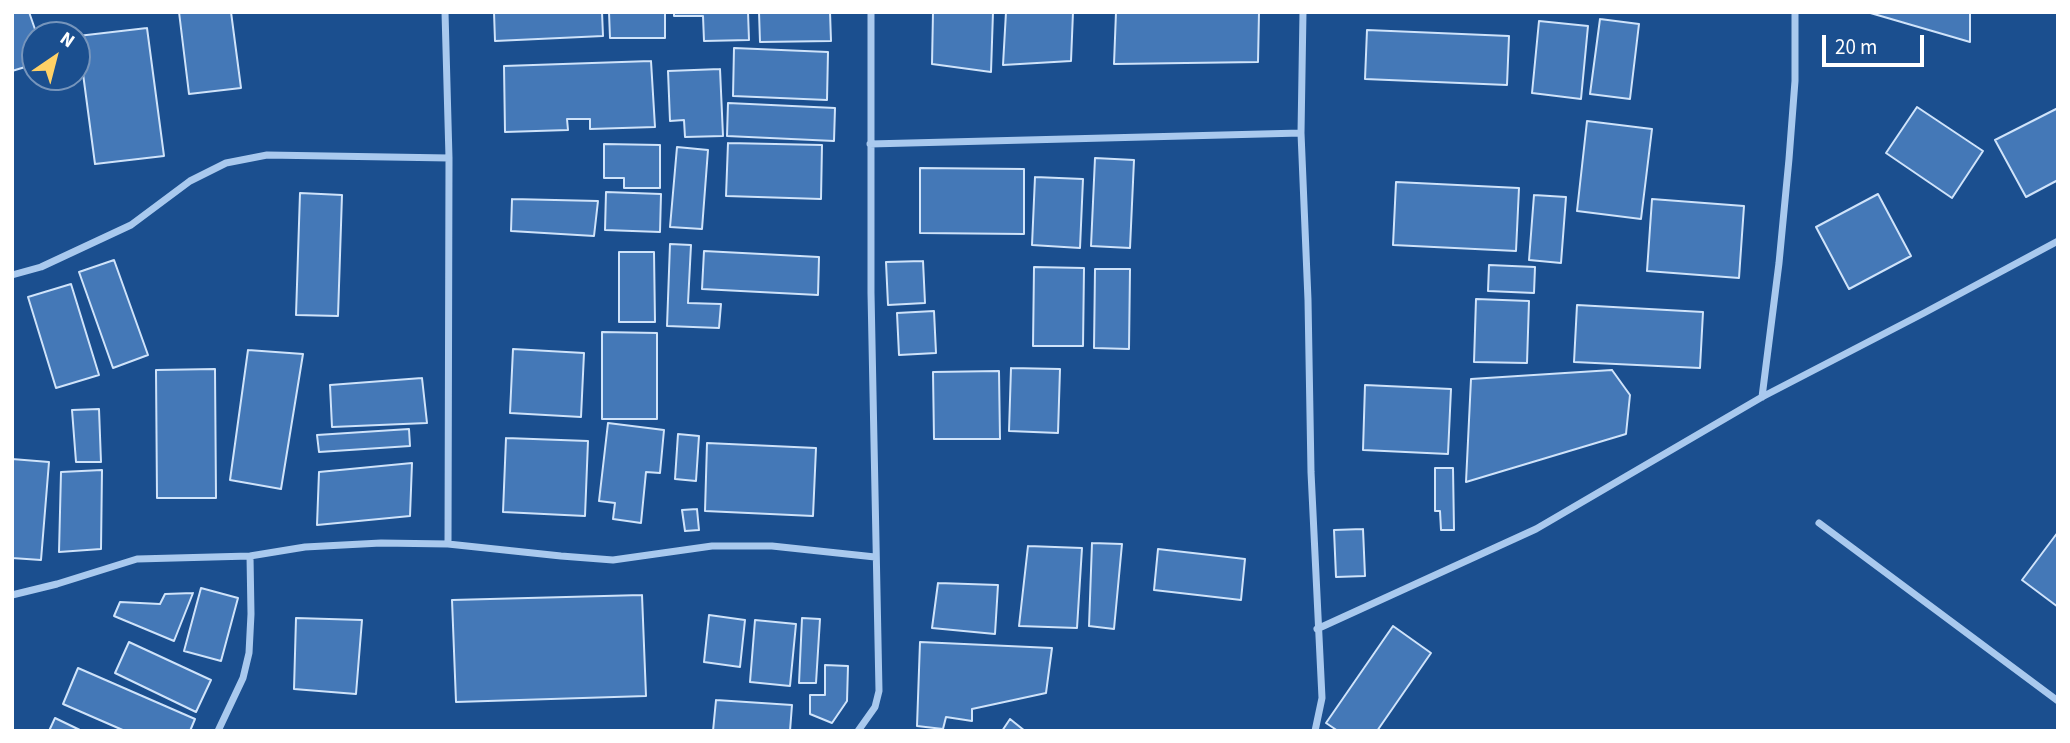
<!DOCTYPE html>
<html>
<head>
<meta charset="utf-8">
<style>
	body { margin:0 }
	#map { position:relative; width:2070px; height:743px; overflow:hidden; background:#1b4f8f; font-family:"Source Sans 3",sans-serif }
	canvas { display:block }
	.frame { position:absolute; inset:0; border:14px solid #fff; pointer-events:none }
	.north { position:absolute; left:21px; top:21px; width:70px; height:70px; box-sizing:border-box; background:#1b4f8f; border:2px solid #7695bc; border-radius:50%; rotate:35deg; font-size:19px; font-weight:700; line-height:28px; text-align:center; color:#fff }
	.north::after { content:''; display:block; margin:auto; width:24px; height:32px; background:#ffd166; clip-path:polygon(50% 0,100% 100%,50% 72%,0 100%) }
	.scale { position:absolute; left:1822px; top:35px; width:102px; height:32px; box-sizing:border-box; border:4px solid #fff; border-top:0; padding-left:9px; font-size:21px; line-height:24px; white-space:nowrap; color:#fff; -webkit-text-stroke:5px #1b4f8f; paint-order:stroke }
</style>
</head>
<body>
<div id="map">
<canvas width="2070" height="743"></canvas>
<div class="frame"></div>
<div class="north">N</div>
<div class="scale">20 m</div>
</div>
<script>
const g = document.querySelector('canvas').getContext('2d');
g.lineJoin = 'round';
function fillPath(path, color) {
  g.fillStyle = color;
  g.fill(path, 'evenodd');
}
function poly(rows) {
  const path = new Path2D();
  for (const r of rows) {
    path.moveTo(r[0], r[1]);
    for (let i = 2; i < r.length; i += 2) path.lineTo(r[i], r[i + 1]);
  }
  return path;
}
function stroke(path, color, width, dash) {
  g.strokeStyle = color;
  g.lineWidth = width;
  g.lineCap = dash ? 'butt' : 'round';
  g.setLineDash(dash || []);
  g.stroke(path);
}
const building = poly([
	[12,12,29,12,37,35,35,35,35,64,12,71,12,12],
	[179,12,231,12,241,88,189,94,179,12],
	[494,12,602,12,603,36,495,41,494,12],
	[609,12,665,12,665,38,610,38,609,12],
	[674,12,748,12,749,40,704,41,703,16,674,16,674,12],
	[759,12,830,12,831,41,760,42,759,12],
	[933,12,993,12,991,72,932,64,933,12],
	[1006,12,1073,12,1071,61,1003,65,1006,12],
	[1116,12,1259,12,1258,62,1114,64,1116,12],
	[1867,12,1970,12,1970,42,1867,12],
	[1600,19,1639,24,1630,99,1590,94,1600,19],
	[1539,21,1588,26,1581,99,1532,93,1539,21],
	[147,28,164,156,95,164,78,36,147,28],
	[1367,30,1509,36,1507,85,1365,79,1367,30],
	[734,48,828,52,827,100,733,96,734,48],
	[651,61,655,127,590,129,590,119,567,119,568,130,505,132,504,66,651,61],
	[720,69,723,136,685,137,684,120,670,121,668,71,720,69],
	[728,103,835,108,834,141,727,136,728,103],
	[1917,107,1983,151,1952,198,1886,153,1917,107],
	[2058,108,2058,180,2026,197,1995,140,2058,108],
	[1587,121,1652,129,1641,219,1577,211,1587,121],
	[728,143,822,145,821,199,726,196,728,143],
	[604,144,660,145,660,188,624,188,624,178,604,178,604,144],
	[677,147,708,150,702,229,670,227,677,147],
	[1095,158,1134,160,1130,248,1091,246,1095,158],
	[920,168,1024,169,1024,234,920,233,920,168],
	[1035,177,1083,179,1080,248,1032,245,1035,177],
	[1396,182,1519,188,1516,251,1393,245,1396,182],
	[606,192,661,194,660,232,605,230,606,192],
	[300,193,342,195,338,316,296,315,300,193],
	[1878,194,1911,256,1849,289,1816,227,1878,194],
	[1534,195,1566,197,1561,263,1529,260,1534,195],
	[512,199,598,201,594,236,511,231,512,199],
	[1652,199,1744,206,1739,278,1647,271,1652,199],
	[670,244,691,245,688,303,721,304,719,328,667,326,670,244],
	[704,251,819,257,818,295,702,289,704,251],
	[619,252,654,252,655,322,619,322,619,252],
	[114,260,148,355,113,368,79,272,114,260],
	[923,261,925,303,888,305,886,262,923,261],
	[1489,265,1535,267,1534,293,1488,291,1489,265],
	[1034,267,1084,268,1083,346,1033,346,1034,267],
	[1095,269,1130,269,1129,349,1094,348,1095,269],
	[71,284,99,375,56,388,28,297,71,284],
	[1476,299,1529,301,1527,363,1474,362,1476,299],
	[1577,305,1703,312,1700,368,1574,362,1577,305],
	[934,311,936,353,899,355,897,313,934,311],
	[602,332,657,333,657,419,602,419,602,332],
	[513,349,584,353,581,417,510,413,513,349],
	[248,350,303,354,281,489,230,480,248,350],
	[1011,368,1060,369,1058,433,1009,431,1011,368],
	[215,369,216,498,157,498,156,370,215,369],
	[1612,370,1630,395,1626,434,1466,482,1471,379,1612,370],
	[999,371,1000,439,934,439,933,372,999,371],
	[422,378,427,423,332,427,330,385,422,378],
	[1365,385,1451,389,1448,454,1363,450,1365,385],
	[99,409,101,462,76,462,72,410,99,409],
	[608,423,664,430,660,473,646,472,641,523,613,519,615,503,599,501,608,423],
	[409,429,410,446,319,452,317,435,409,429],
	[678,434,699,436,696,481,675,479,678,434],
	[506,438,588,441,585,516,503,512,506,438],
	[707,443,816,448,813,516,705,511,707,443],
	[12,459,49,462,41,560,12,558,12,459],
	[412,463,410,516,317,525,319,472,412,463],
	[1435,468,1453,468,1454,530,1441,530,1440,511,1435,511,1435,468],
	[102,470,101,549,59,552,61,472,102,470],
	[697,509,699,530,685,531,682,510,697,509],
	[1363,529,1365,576,1336,577,1334,530,1363,529],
	[2058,532,2058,607,2022,580,2058,532],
	[1092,543,1122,544,1114,629,1089,626,1092,543],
	[1028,546,1082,548,1077,628,1019,626,1028,546],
	[1158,549,1245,559,1241,600,1154,590,1158,549],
	[938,583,998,585,995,634,932,628,938,583],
	[201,588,238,598,221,661,184,651,201,588],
	[193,593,174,641,114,616,120,602,160,604,165,594,193,593],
	[642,595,646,696,456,702,452,600,642,595],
	[709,615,745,620,740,667,704,662,709,615],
	[296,618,362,620,356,694,294,689,296,618],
	[802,618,820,619,816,683,799,683,802,618],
	[755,620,796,624,790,686,750,682,755,620],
	[1393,626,1431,653,1377,731,1338,731,1326,723,1393,626],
	[129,642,211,680,196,712,115,673,129,642],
	[920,642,1052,648,1046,693,972,709,972,721,946,717,943,729,917,726,920,642],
	[825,665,848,666,847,701,832,723,810,714,810,695,825,695,825,665],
	[78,668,195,719,190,731,125,731,63,704,78,668],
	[716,700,792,705,790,731,713,731,716,700],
	[55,718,82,731,49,731,55,718],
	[1010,719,1025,731,1002,731,1010,719]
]);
const street = poly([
	[445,12,449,158,448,544],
	[1303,12,1301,133,1308,300,1311,472,1322,698,1315,731],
	[870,144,1301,133],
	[12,275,41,267,131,225,190,181,226,163,267,155,449,158],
	[1762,397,1779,263,1789,159,1795,81,1795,12],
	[1819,523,2058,701],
	[12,595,57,584,137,559,250,556,305,547,381,543,448,544,561,556,613,560,712,546,772,546,875,557],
	[1317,629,1536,529,1762,397,1924,313,2058,241],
	[218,731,243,678,249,653,251,614,250,556],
	[858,731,875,707,879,691,871,293,871,12]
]);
fillPath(building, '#4478b7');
stroke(building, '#cfe3fa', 2);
stroke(street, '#a9c9ee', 7);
</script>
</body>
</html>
